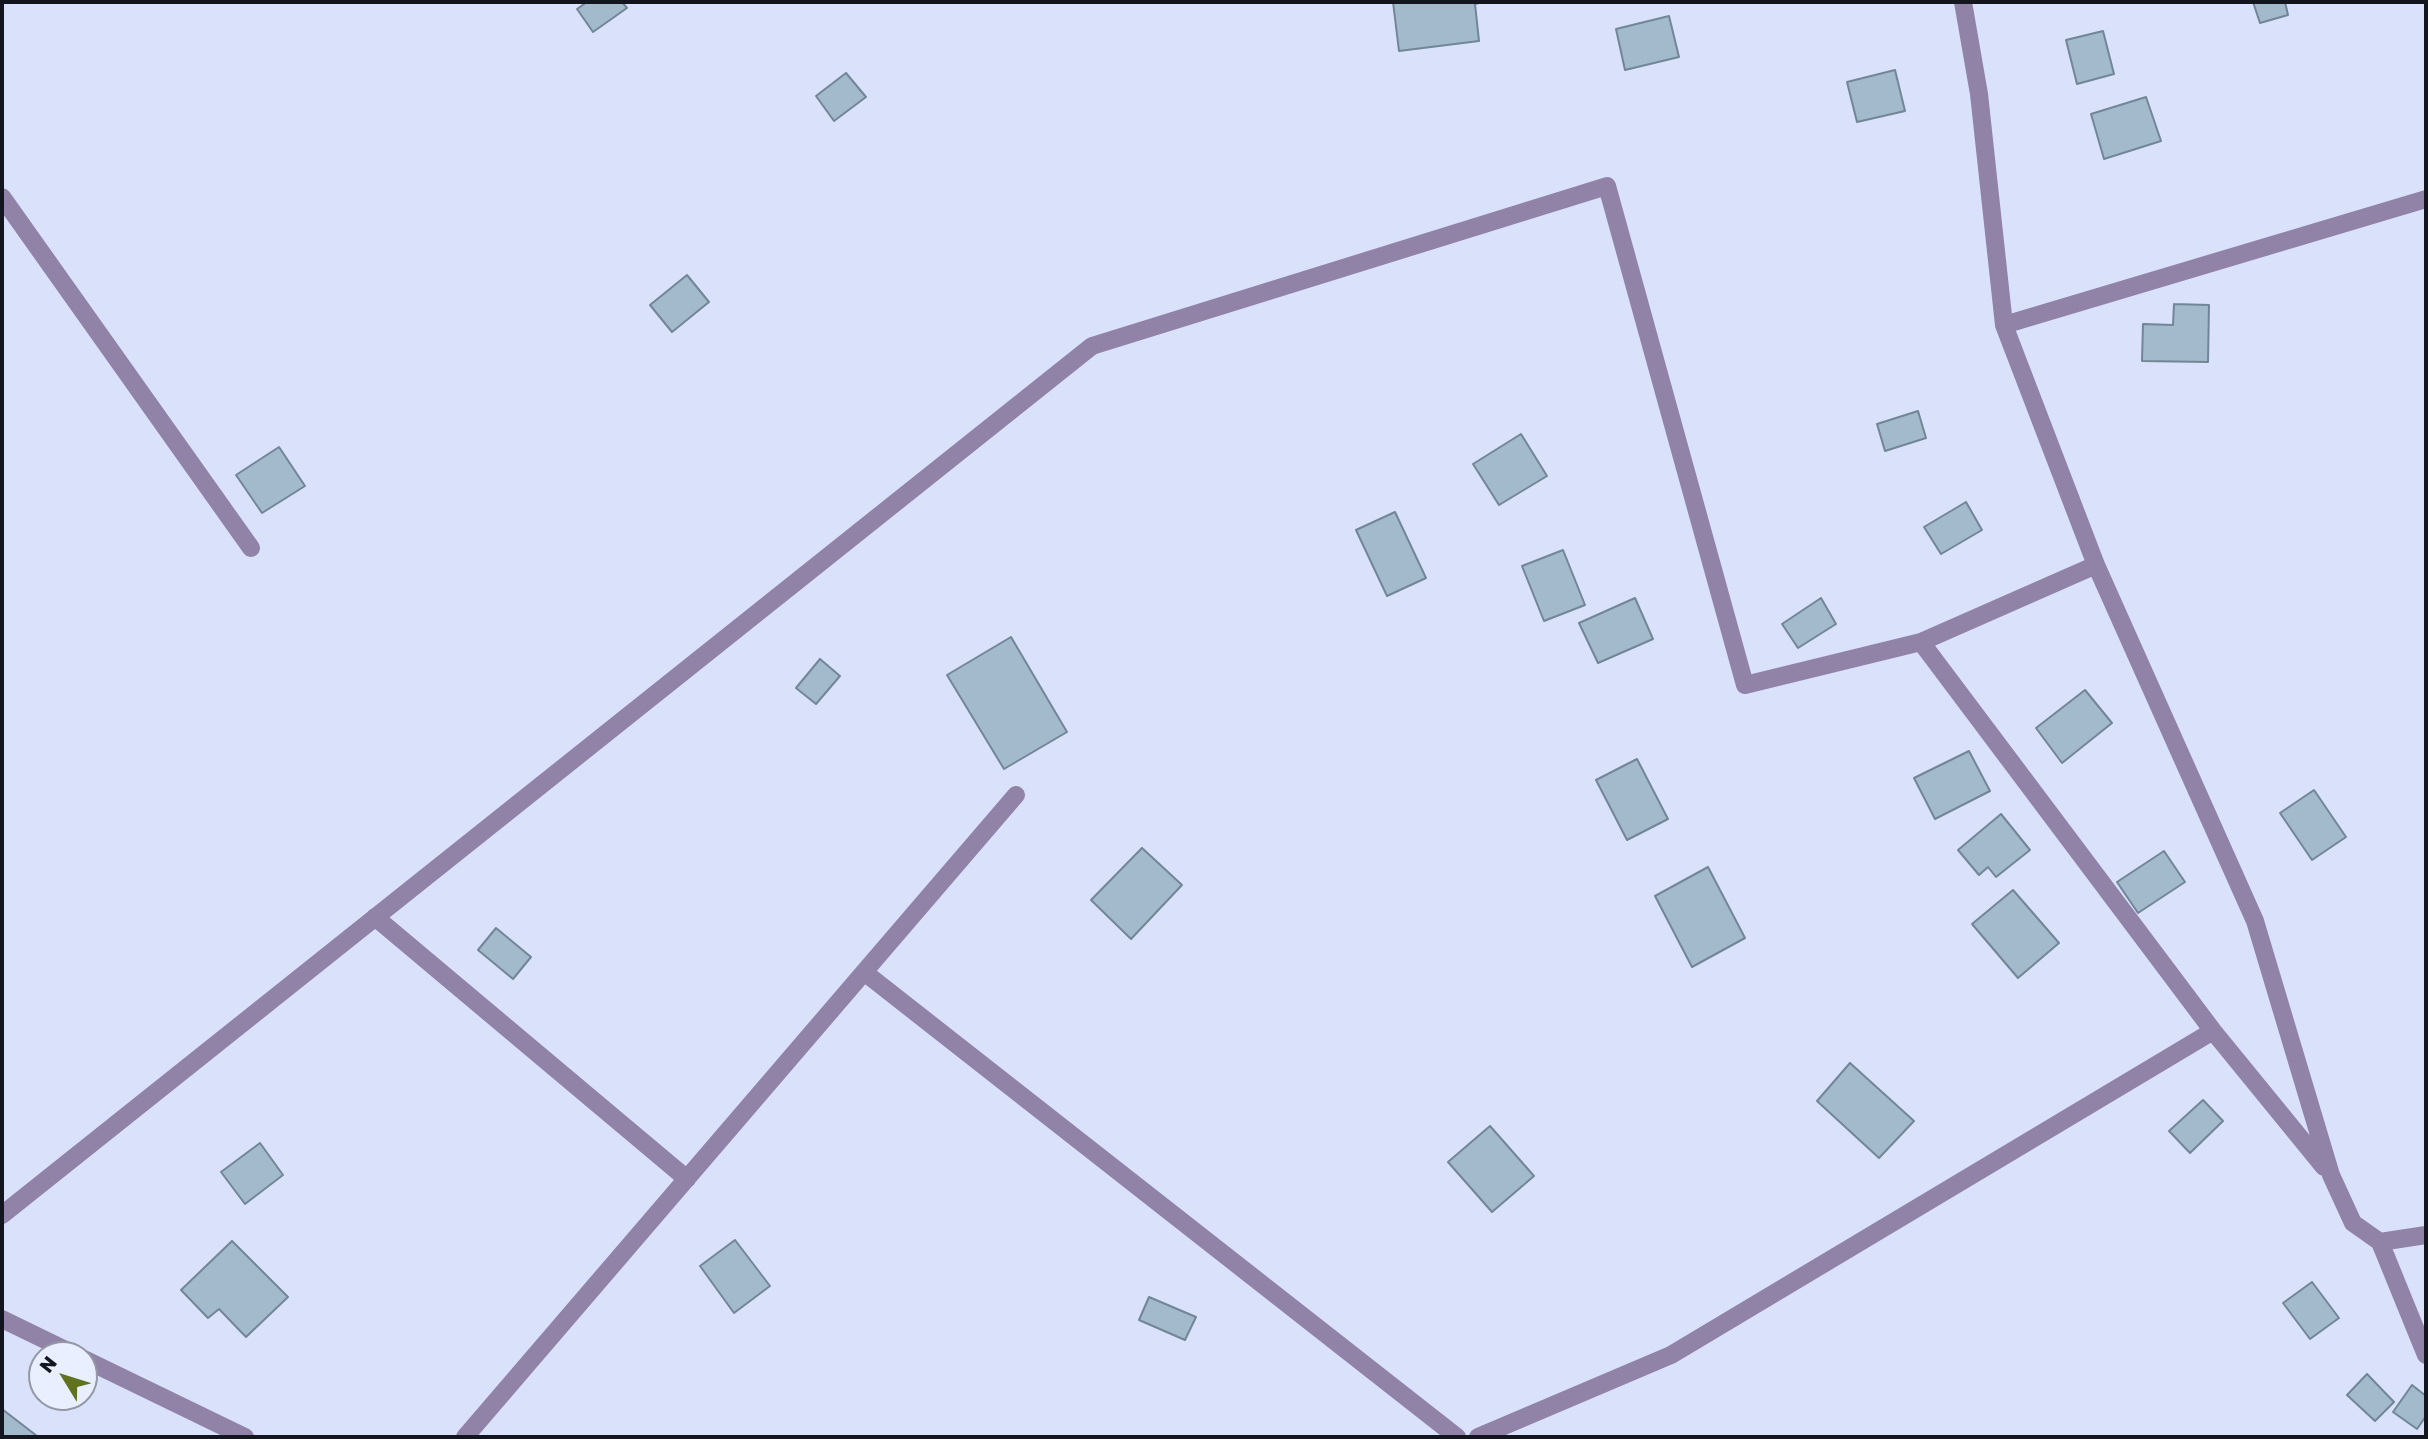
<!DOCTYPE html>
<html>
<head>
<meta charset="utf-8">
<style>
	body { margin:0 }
	#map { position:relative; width:2428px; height:1439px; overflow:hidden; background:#dae1fb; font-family:"Golos Text",sans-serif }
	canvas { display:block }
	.frame { position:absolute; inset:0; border:4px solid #13161f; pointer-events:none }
	.north { position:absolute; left:28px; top:1341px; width:70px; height:70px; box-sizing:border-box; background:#eaefff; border:2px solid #9498a5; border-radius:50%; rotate:308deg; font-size:19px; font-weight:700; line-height:28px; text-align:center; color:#13161f }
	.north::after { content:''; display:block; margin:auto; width:24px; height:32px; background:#607220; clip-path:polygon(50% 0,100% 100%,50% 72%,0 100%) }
</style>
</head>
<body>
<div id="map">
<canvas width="2428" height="1439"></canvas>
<div class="frame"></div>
<div class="north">N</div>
</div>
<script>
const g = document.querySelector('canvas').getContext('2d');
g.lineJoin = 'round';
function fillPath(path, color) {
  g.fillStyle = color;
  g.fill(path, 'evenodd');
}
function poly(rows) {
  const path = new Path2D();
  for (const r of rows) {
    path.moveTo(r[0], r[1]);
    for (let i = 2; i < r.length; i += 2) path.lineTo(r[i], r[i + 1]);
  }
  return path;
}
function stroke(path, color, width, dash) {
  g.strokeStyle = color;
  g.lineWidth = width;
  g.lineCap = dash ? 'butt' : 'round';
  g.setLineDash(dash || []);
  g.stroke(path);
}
const building = poly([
	[587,2,622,2,627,8,593,32,577,9,587,2],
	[1393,2,1483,2,1475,4,1479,41,1399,51,1393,2],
	[2253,2,2285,2,2288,15,2260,23,2253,2],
	[1669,16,1679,57,1625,70,1616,29,1669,16],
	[2103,31,2114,74,2077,84,2066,40,2103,31],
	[1895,70,1905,111,1857,122,1847,82,1895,70],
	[846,73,866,97,834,121,816,96,846,73],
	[2146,97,2161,141,2104,159,2091,114,2146,97],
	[687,275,709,302,672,332,650,305,687,275],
	[2174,304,2209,305,2208,362,2142,361,2143,324,2173,325,2174,304],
	[1918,411,1926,438,1885,451,1877,424,1918,411],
	[1521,434,1547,476,1499,505,1473,464,1521,434],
	[279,447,305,486,262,513,236,475,279,447],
	[1966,502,1982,530,1941,554,1924,527,1966,502],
	[1395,512,1426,578,1387,596,1356,530,1395,512],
	[1563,550,1585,605,1544,621,1522,566,1563,550],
	[1635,598,1653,639,1598,663,1579,623,1635,598],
	[1821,598,1836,624,1798,648,1782,624,1821,598],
	[1011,637,1067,732,1004,769,947,675,1011,637],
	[820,659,840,676,816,704,796,688,820,659],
	[2085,690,2112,723,2062,763,2036,728,2085,690],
	[1969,751,1990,791,1935,819,1914,778,1969,751],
	[1637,759,1668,819,1627,840,1596,780,1637,759],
	[2314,790,2346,837,2312,860,2280,813,2314,790],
	[2001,814,2030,850,1996,877,1988,867,1979,875,1958,850,2001,814],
	[1142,848,1182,885,1131,939,1091,900,1142,848],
	[2164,851,2185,882,2138,913,2117,882,2164,851],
	[1708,867,1745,938,1692,967,1655,896,1708,867],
	[2013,890,2059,943,2018,978,1972,924,2013,890],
	[496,928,531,957,513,979,478,950,496,928],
	[1850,1063,1914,1121,1879,1158,1817,1101,1850,1063],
	[2203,1100,2223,1121,2190,1153,2169,1131,2203,1100],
	[1490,1126,1534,1176,1492,1212,1448,1162,1490,1126],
	[260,1143,283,1175,245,1204,221,1172,260,1143],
	[735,1240,770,1286,734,1313,700,1266,735,1240],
	[232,1241,288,1297,246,1337,219,1309,208,1318,181,1290,232,1241],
	[2312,1282,2339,1318,2310,1339,2283,1303,2312,1282],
	[1149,1297,1196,1317,1185,1340,1139,1320,1149,1297],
	[2367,1374,2394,1402,2375,1421,2347,1395,2367,1374],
	[2412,1385,2426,1396,2426,1416,2417,1429,2393,1412,2412,1385],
	[2,1409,37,1436,36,1437,2,1437,2,1409]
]);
const minor = poly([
	[1963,2,1979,94,2004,325,2096,565,2255,921,2331,1175,2353,1223,2380,1242,2426,1235],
	[2,197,251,548],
	[2004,325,2426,199],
	[1921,642,2213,1031,2324,1167],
	[375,917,687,1179],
	[864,972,1457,1437],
	[2,1215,1092,346,1607,186,1745,685,1921,642,2096,565],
	[2380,1242,2426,1355],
	[2,1319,76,1355],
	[84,1359,245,1437],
	[465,1437,1016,795],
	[1478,1437,1671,1355,2213,1031]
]);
fillPath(building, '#a3bacd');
stroke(building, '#718697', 2);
stroke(minor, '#9182a8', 18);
</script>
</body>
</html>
